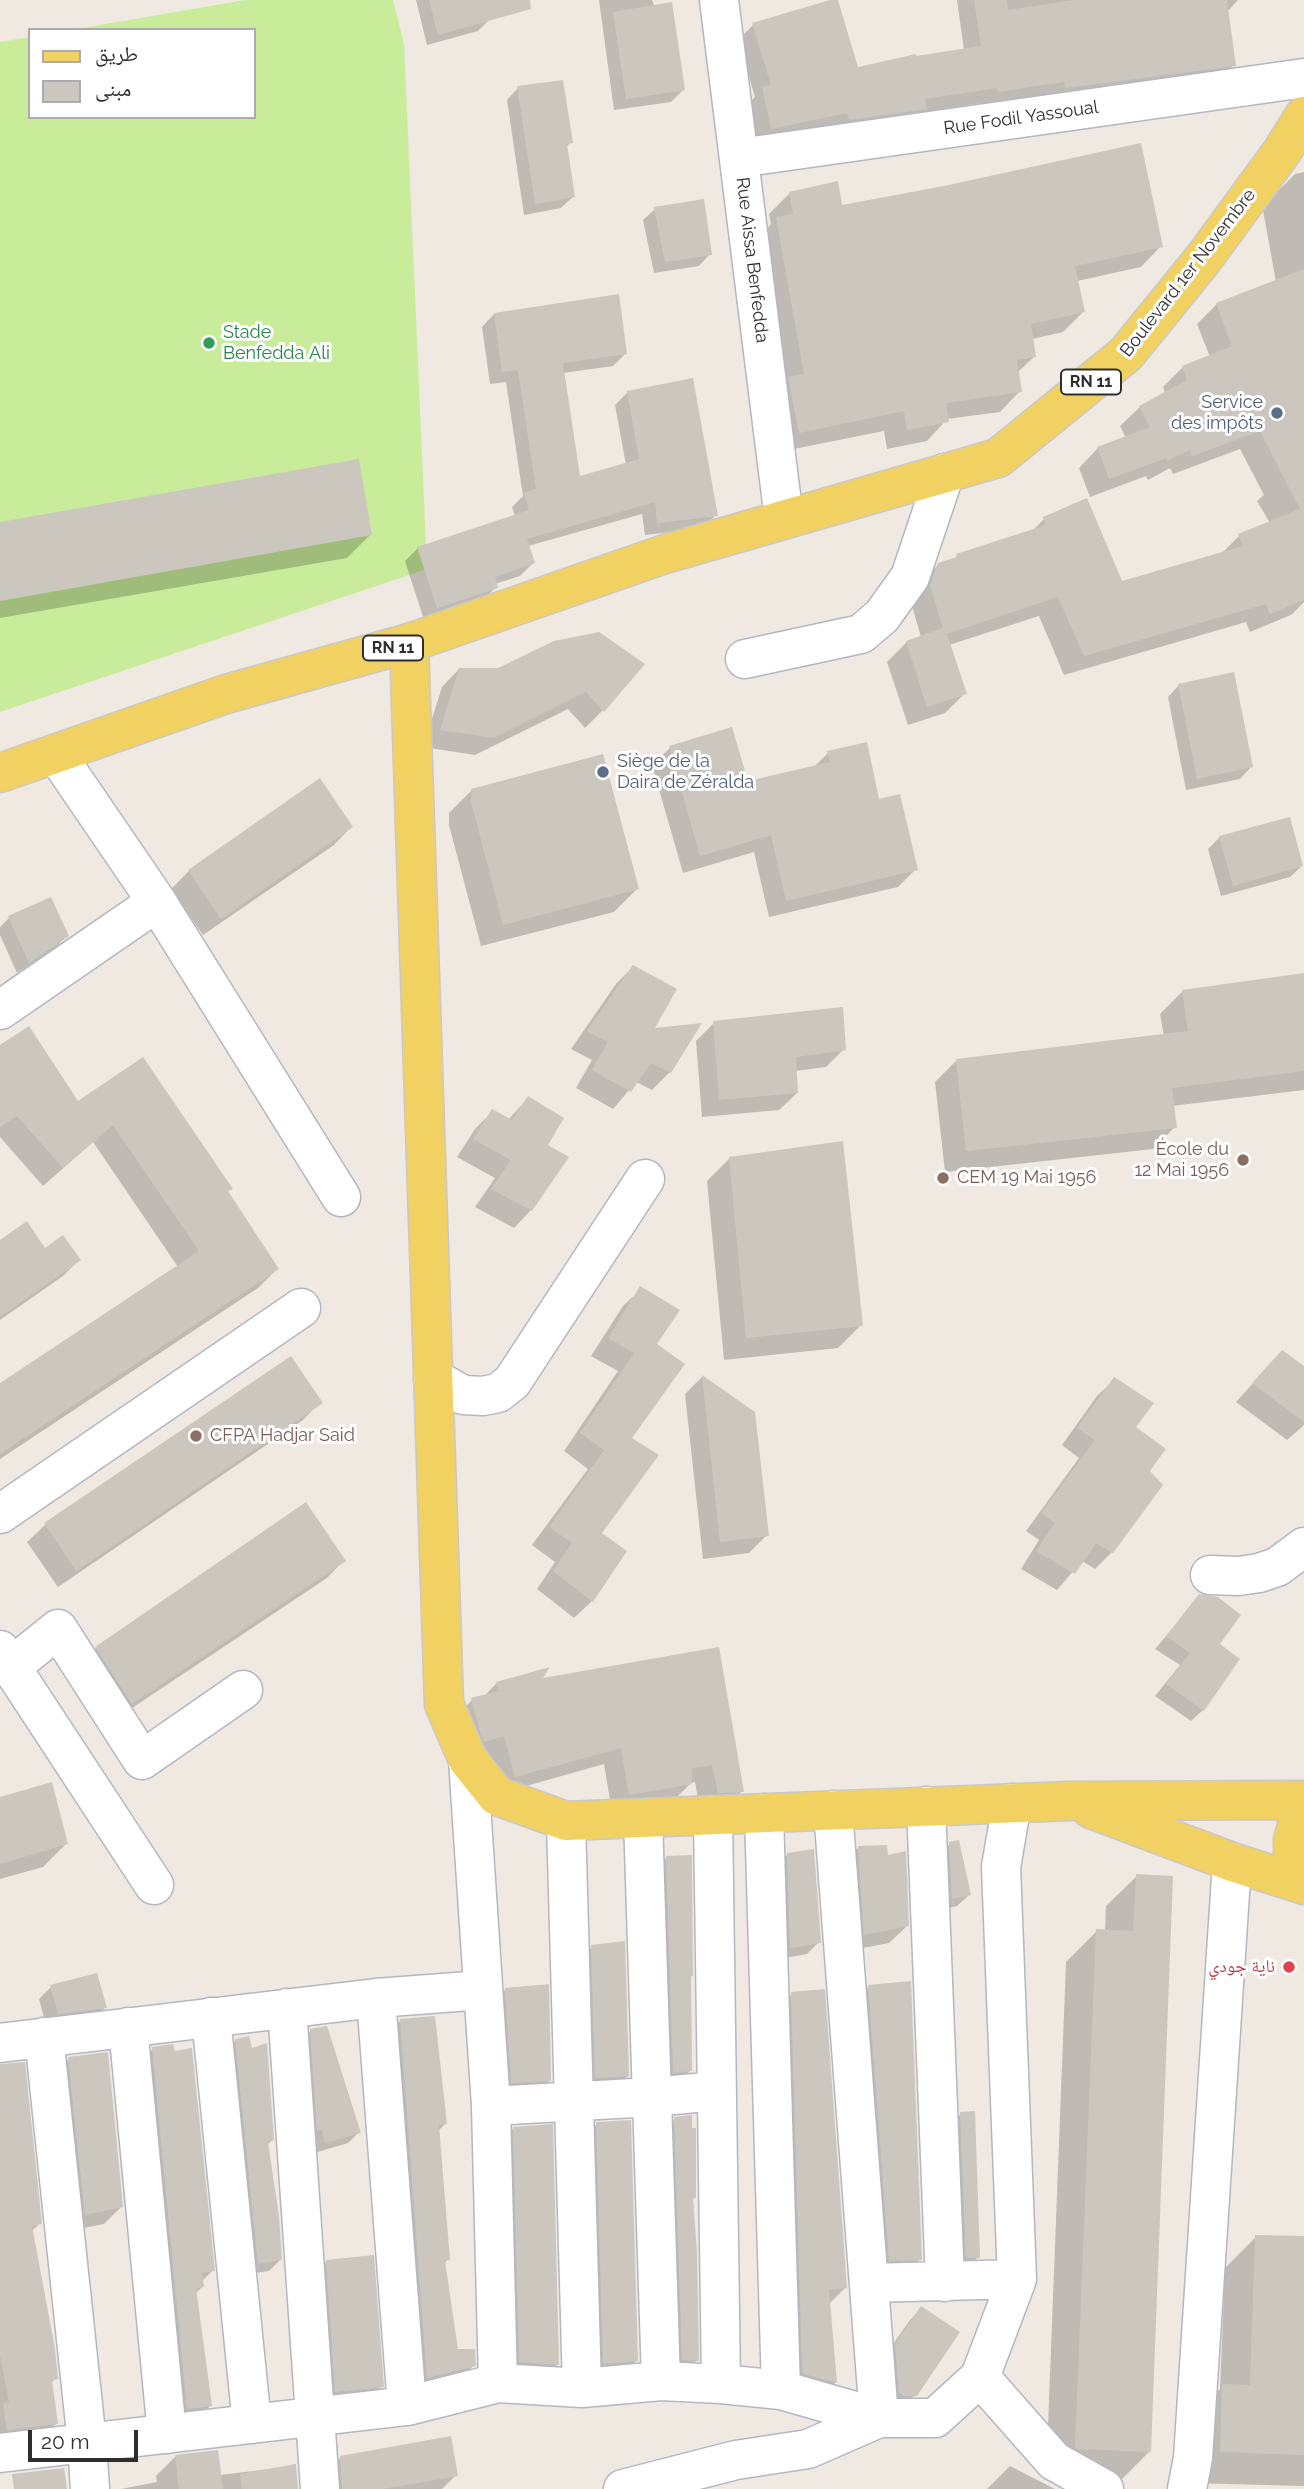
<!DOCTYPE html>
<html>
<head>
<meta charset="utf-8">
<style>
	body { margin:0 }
	#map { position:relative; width:1304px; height:2489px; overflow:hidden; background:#efe9e1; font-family:Raleway,"Noto Naskh Arabic",sans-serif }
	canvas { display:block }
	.legend { position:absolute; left:28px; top:28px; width:228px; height:91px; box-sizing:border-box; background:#fff; border:2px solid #ababab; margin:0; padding:9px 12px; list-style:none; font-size:21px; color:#2e2e2e }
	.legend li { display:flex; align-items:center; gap:14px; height:35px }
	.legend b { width:35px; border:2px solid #ababab }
	.scale { position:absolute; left:28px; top:2430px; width:110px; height:32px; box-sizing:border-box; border:4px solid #2e2e2e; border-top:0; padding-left:9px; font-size:21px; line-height:24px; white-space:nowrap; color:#2e2e2e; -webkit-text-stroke:5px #fff; paint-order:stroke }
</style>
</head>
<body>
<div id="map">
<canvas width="1304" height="2489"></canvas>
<ul class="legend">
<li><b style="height:9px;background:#f2d163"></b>طريق</li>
<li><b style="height:19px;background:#cbc7bf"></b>مبنى</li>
</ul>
<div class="scale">20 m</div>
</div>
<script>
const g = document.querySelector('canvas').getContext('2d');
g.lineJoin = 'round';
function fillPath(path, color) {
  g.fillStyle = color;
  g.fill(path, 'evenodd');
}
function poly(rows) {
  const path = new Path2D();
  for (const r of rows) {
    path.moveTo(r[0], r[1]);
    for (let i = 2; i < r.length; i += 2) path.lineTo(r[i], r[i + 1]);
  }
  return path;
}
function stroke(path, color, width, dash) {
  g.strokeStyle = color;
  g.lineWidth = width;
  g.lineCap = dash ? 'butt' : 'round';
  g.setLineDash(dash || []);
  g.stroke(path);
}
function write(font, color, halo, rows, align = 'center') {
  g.font = font + ' Raleway,"Noto Naskh Arabic",sans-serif';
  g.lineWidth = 6;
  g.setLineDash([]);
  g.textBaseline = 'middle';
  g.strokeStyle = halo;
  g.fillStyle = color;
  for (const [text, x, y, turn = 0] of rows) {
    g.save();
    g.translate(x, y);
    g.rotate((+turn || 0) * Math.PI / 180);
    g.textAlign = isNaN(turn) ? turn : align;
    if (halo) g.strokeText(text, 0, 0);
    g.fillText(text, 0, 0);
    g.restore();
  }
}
const pitch = poly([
	[245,0,393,0,404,44,427,569,0,712,0,42,30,37,30,117,254,117,254,30,71,30]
]);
const shadow = poly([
	[416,0,484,0,489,20,478,31,427,45],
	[599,0,652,0,683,90,671,102,614,110],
	[836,0,856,69,964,50,957,0,1238,0,1227,12,1234,65,1219,80,982,107,982,103,922,112,910,124,756,144,748,104,755,97,738,40,753,25],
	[518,88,571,142,566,147,573,197,561,208,524,215,507,100],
	[1304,172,1304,602,1291,615,1250,632,1246,622,1064,675,1039,616,949,645,965,693,945,713,908,725,887,662,907,642,921,637,912,606,919,584,939,564,953,560,957,556,1032,531,1044,519,1121,583,1220,555,1239,536,1270,523,1257,501,1264,495,1240,449,1173,474,1170,468,1148,480,1146,476,1090,497,1079,468,1098,448,1126,438,1120,426,1140,407,1165,393,1163,387,1183,367,1210,357,1197,324,1217,304,1276,282,1263,210,1275,194,1295,174],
	[789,194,841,207,1161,246,1141,267,1077,281,1083,312,1063,332,1032,339,1034,357,1017,373,1020,391,1000,412,947,419,927,441,887,449,884,431,779,452,757,239,771,224,769,214],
	[655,209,710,254,699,266,654,273,643,220],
	[494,314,626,353,613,366,563,373,579,478,626,465,615,405,628,392,716,515,703,528,645,535,642,514,528,546,533,563,520,576,495,584,496,587,483,600,424,620,405,561,418,548,515,516,512,507,523,496,506,382,490,384,482,327],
	[0,524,370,535,347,558,0,618],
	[554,643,603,710,585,728,568,709,475,755,423,747,442,687,459,669,498,670],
	[1179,685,1251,767,1240,779,1186,790,1168,697],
	[670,748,747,783,813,768,828,753,878,801,916,869,898,887,769,917,754,852,683,873,652,765],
	[320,781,351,827,334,845,203,935,171,889,189,871],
	[472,790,637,889,614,912,481,946,449,825,449,813],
	[1220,837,1302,866,1290,877,1221,896,1208,849],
	[9,918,67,936,55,948,17,973,0,935,0,927],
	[633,967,652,1030,670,1072,652,1090,636,1082,613,1109,576,1088,592,1060,571,1049,616,984],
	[1304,975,1304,1090,1172,1106,1175,1127,1153,1149,945,1172,935,1082,957,1060,1164,1036,1160,1014,1182,992],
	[714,1023,844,1049,826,1067,795,1071,797,1093,779,1110,702,1117,696,1041],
	[0,1047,77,1104,227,1192,277,1269,258,1288,0,1459,0,1385,178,1267,93,1142,43,1186,0,1137],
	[528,1098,545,1146,531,1210,514,1228,475,1207,495,1178,457,1157,475,1129,492,1112,508,1120],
	[730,1158,861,1325,838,1348,724,1360,707,1181],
	[0,1242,45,1250,79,1260,63,1276,0,1320],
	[641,1289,654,1344,629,1438,599,1534,592,1601,574,1618,537,1589,555,1562,532,1545,588,1469,564,1451,618,1371,591,1356,623,1306],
	[290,1358,320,1402,303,1420,58,1587,27,1542,45,1525],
	[1304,1368,1304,1425,1287,1440,1236,1402,1265,1370],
	[702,1377,753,1413,767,1535,749,1553,703,1559,685,1394],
	[1114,1380,1148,1471,1112,1552,1095,1569,1082,1561,1057,1590,1021,1569,1039,1540,1026,1531,1079,1458,1062,1445,1097,1396],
	[344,1560,327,1578,114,1720,79,1665,96,1648],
	[1200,1596,1218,1644,1203,1710,1191,1721,1155,1696,1180,1665,1155,1649],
	[718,1649,742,1791,725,1809,700,1810,695,1782,691,1783,673,1801,612,1812,604,1764,498,1794,455,1718,472,1700,483,1697,497,1683,539,1681],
	[0,1799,66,1844,43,1867,0,1879],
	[950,1844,969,1895,957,1906,941,1910,938,1856],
	[858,1848,907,1926,889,1943,847,1951,841,1865],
	[788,1854,819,1942,807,1954,779,1959,776,1866],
	[667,1857,692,1976,689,1978,690,2071,678,2082,662,2084,655,1869],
	[1137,1876,1150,2451,1119,2482,1046,2478,1066,1962,1097,1931,1105,1931,1106,1906],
	[592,1947,628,2076,616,2087,584,2089,580,1959],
	[869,1986,920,2259,903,2276,873,2277,852,2003],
	[51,1987,105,2008,93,2019,46,2025,39,1999],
	[506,1989,550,2080,538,2092,500,2094,494,2001],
	[792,1994,845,2288,829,2304,835,2383,814,2404,783,2395,770,2015],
	[400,2021,445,2124,438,2131,448,2259,444,2264,456,2351,474,2365,458,2381,412,2393,385,2037],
	[311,2031,359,2132,348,2143,314,2153,300,2042],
	[236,2040,272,2140,267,2145,281,2259,269,2271,247,2274,224,2052],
	[153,2049,213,2270,201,2282,202,2287,195,2294,210,2406,194,2423,171,2425,136,2065],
	[69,2059,121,2207,104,2224,68,2231,51,2076],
	[0,2066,40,2223,31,2232,56,2378,51,2383,56,2424,37,2443,0,2447],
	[961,2114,978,2257,961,2275,943,2131],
	[675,2119,690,2130,695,2197,691,2201,697,2360,679,2378,658,2136],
	[597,2124,637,2360,621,2376,588,2379,581,2140],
	[514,2128,558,2364,543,2379,505,2377,499,2143],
	[1256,2237,1304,2238,1304,2486,1189,2483,1191,2418,1220,2389,1225,2268],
	[327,2261,382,2386,364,2404,318,2409,309,2279],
	[922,2308,915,2395,903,2407,892,2407,884,2357,910,2320],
	[175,2457,220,2475,295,2466,296,2489,121,2489,157,2482,156,2476],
	[341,2457,456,2475,442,2489,322,2489,321,2477],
	[1010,2466,1055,2489,987,2489]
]);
const building = poly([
	[429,0,530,0,531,9,438,35],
	[830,0,838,0,858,67,916,54,916,56,981,46,974,0,1007,0,1008,10,1074,0,1227,0,1236,66,1065,88,1064,82,997,92,997,88,925,99,927,109,849,120,847,113,771,129,762,87,771,85,752,23],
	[672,2,685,90,626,99,613,12],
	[563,80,573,143,567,144,575,197,535,204,517,86],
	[1141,143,1163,247,1075,266,1085,312,1031,324,1036,357,1017,360,1022,392,946,403,949,422,907,430,904,411,799,433,788,377,804,374,776,217,793,214,789,192,838,181,842,205,944,186],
	[704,199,712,255,665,262,654,207],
	[1304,269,1304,600,1270,614,1266,604,1084,656,1058,597,947,634,967,694,927,707,906,641,943,628,930,585,938,563,957,557,956,554,1046,525,1043,517,1087,498,1122,581,1243,546,1238,534,1300,509,1260,431,1192,456,1190,450,1167,461,1166,458,1109,479,1097,447,1150,427,1139,406,1187,380,1182,366,1232,346,1216,303],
	[619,294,627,354,563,363,580,476,639,459,627,391,693,378,718,516,657,523,655,502,527,539,535,563,495,577,498,588,437,608,417,547,529,510,524,493,536,489,518,370,502,372,494,313],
	[359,459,372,535,0,601,0,522],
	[599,632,645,664,604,712,586,692,494,738,440,730,459,668,498,668,554,641],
	[1234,672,1253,767,1197,779,1178,684],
	[732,727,748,781,830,762,827,751,867,742,879,799,900,794,918,870,786,901,771,835,700,856,669,746],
	[603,754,639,889,503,925,471,801,471,789],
	[320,778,353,827,221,919,188,870],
	[1290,817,1303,866,1233,886,1219,836],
	[51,897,69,936,29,963,8,916],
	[633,965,677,989,655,1028,702,1023,671,1073,651,1063,631,1092,592,1070,608,1042,587,1031],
	[1304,973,1304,1071,1172,1088,1177,1128,966,1151,956,1059,1188,1031,1182,990],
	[843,1007,846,1050,796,1057,798,1093,719,1100,713,1021],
	[29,1026,78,1101,143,1057,233,1189,228,1191,279,1269,0,1454,0,1383,199,1251,113,1125,63,1168,17,1116,0,1127,0,1045],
	[528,1096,564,1118,548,1145,569,1157,532,1211,491,1189,511,1160,473,1139,492,1109,512,1120],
	[843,1141,863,1326,746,1338,729,1157],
	[27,1221,45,1248,63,1235,81,1260,0,1317,0,1240],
	[640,1286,680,1310,657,1344,685,1364,632,1438,659,1455,602,1533,627,1551,593,1602,553,1571,572,1543,549,1527,604,1450,580,1433,634,1353,608,1338],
	[1282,1350,1304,1366,1304,1422,1252,1383],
	[291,1356,323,1403,76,1571,44,1523],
	[702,1375,755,1412,769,1536,720,1542],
	[1114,1377,1154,1403,1136,1427,1166,1449,1150,1471,1163,1485,1113,1553,1096,1543,1075,1574,1036,1551,1055,1523,1041,1513,1095,1440,1077,1428],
	[306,1502,346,1561,132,1704,95,1647],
	[1199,1594,1218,1597,1241,1615,1220,1644,1240,1659,1204,1711,1166,1684,1190,1653,1166,1636],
	[719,1647,744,1792,718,1793,712,1765,692,1768,692,1784,629,1795,621,1748,515,1777,504,1736,484,1742,481,1736,471,1698,499,1691,496,1682,550,1667,543,1678],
	[52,1782,68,1844,0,1864,0,1797],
	[959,1840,971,1895,952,1899,949,1842],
	[887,1845,888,1855,906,1851,909,1926,864,1935,858,1846],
	[814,1849,821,1943,790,1948,787,1853],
	[692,1855,693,1976,691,1976,692,2071,673,2073,666,1856],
	[1136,1874,1173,1876,1151,2452,1078,2449,1075,2448,1096,1929,1133,1931],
	[625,1941,629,2076,595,2078,591,1945],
	[97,1973,107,2008,58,2014,50,1985],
	[911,1981,922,2260,889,2261,868,1985],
	[549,1984,551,2081,511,2083,505,1988],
	[825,1989,847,2288,829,2290,837,2383,804,2374,802,2367,791,1992],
	[435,2016,447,2124,439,2125,450,2260,445,2261,458,2349,475,2349,476,2366,427,2378,400,2019],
	[327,2026,361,2133,325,2143,322,2130,317,2131,310,2029],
	[249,2036,252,2048,267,2043,274,2140,268,2142,279,2216,282,2260,258,2264,235,2039],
	[173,2044,175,2051,192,2048,215,2271,202,2273,204,2287,196,2288,212,2406,187,2409,152,2047],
	[108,2052,123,2207,85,2215,68,2057],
	[25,2062,42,2224,32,2226,55,2349,58,2379,52,2380,58,2424,7,2430,3,2403,9,2402,0,2355,0,2064],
	[975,2111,980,2258,966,2258,960,2112],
	[692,2115,692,2128,696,2128,696,2198,693,2198,697,2252,699,2361,682,2360,674,2117],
	[631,2120,638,2361,603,2364,596,2122],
	[553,2124,559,2365,519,2362,513,2127],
	[1255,2235,1304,2236,1304,2455,1220,2452,1222,2384,1250,2385],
	[374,2255,384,2387,335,2392,326,2260],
	[921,2306,960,2332,917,2396,904,2396,899,2393,895,2344],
	[451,2436,458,2476,382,2489,342,2489,340,2456],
	[218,2450,223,2489,179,2489,175,2455],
	[296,2464,298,2489,242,2489,240,2474],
	[64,2468,67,2489,14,2489,12,2474]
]);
const minor = poly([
	[719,0,784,519],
	[739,158,1304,78],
	[745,659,861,634,882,616,910,577,945,473],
	[56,754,157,902,341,1197],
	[0,1010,157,902],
	[433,1378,463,1395,483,1396,498,1393,512,1382,645,1179],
	[0,1514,301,1308],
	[1210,1575,1239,1576,1259,1573,1277,1567,1304,1547],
	[0,1650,154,1885],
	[11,1667,58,1629,142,1760,243,1690],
	[468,1760,491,2106,498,2383],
	[926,1806,945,2282],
	[764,1813,781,2390],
	[713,1815,721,2384],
	[643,1818,661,2381],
	[566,1821,582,2388],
	[376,1998,407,2406],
	[287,2008,320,2489],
	[211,2017,252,2424],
	[128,2027,167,2434],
	[44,2037,87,2443,90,2489],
	[0,2043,376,1998,483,1990],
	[491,2106,652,2097,717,2091],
	[869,2283,1017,2279],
	[980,2377,1054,2461,1104,2489],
	[0,2453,407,2406,498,2383,582,2388,661,2381,721,2384,781,2390,879,2418,935,2418,980,2377,1017,2279,1001,1867,1012,1803],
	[623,2489,736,2460,808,2449,879,2418,833,1810],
	[1187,2489,1193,2458,1232,1862]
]);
const major = poly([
	[409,643,444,1704,468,1760,497,1796,566,1821,1070,1801,1304,1800],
	[0,773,226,694,409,643,665,554,998,458,1126,354,1204,258,1283,150,1304,116],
	[1091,1809,1232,1862,1304,1885],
	[1304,1815,1297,1825,1293,1840,1293,1857,1298,1873,1304,1881]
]);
const markers = [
	[209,343,7,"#2e9e5b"],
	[1277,413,7,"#5c6f8a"],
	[603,772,7,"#5c6f8a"],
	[1243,1160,7,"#8d6e63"],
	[943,1178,7,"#8d6e63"],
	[196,1436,7,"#8d6e63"],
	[1289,1967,7,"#e0444e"]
];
const shields = [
	[1091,382,60],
	[393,648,60]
];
const shieldNames = [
	["RN 11",1091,382],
	["RN 11",393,648]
];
const streetNames = [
	["Rue Fodil Yassoual",1021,118,-8],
	["Rue Aissa Benfedda",752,260,83],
	["Boulevard 1er Novembre",1188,273,-52]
];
const leisureNames = [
	["Stade",223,333],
	["Benfedda Ali",223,354]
];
const serviceNames = [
	["Service",1263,403],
	["des impôts",1263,424],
	["Siège de la",617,762,"left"],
	["Daira de Zéralda",617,783,"left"]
];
const educationNames = [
	["École du",1229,1150,"right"],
	["12 Mai 1956",1229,1171,"right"],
	["CEM 19 Mai 1956",957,1178],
	["CFPA Hadjar Said",210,1436]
];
const healthNames = [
	["ناية جودي",1275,1967]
];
fillPath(pitch, '#c9ec9a');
fillPath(shadow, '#0003');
fillPath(building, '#cbc7bf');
stroke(minor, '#b4b7c1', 41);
stroke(major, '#c9c9c9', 41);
stroke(minor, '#fff', 38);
stroke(major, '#f2d163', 38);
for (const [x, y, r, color] of markers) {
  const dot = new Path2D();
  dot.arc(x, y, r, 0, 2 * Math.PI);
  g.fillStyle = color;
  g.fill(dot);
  stroke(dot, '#fff', 2.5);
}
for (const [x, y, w] of shields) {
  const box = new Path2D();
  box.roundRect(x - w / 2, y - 12.5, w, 25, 5);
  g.fillStyle = '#fff';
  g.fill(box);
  stroke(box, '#2e2e2e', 2);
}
write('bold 16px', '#2e2e2e', null, shieldNames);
write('18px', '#2e2e2e', '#fff', streetNames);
write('18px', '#27864d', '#fff', leisureNames, 'left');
write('18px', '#4e5e75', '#fff', serviceNames, 'right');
write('18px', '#785e54', '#fff', educationNames, 'left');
write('18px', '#be3a42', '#fff', healthNames, 'right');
</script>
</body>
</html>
